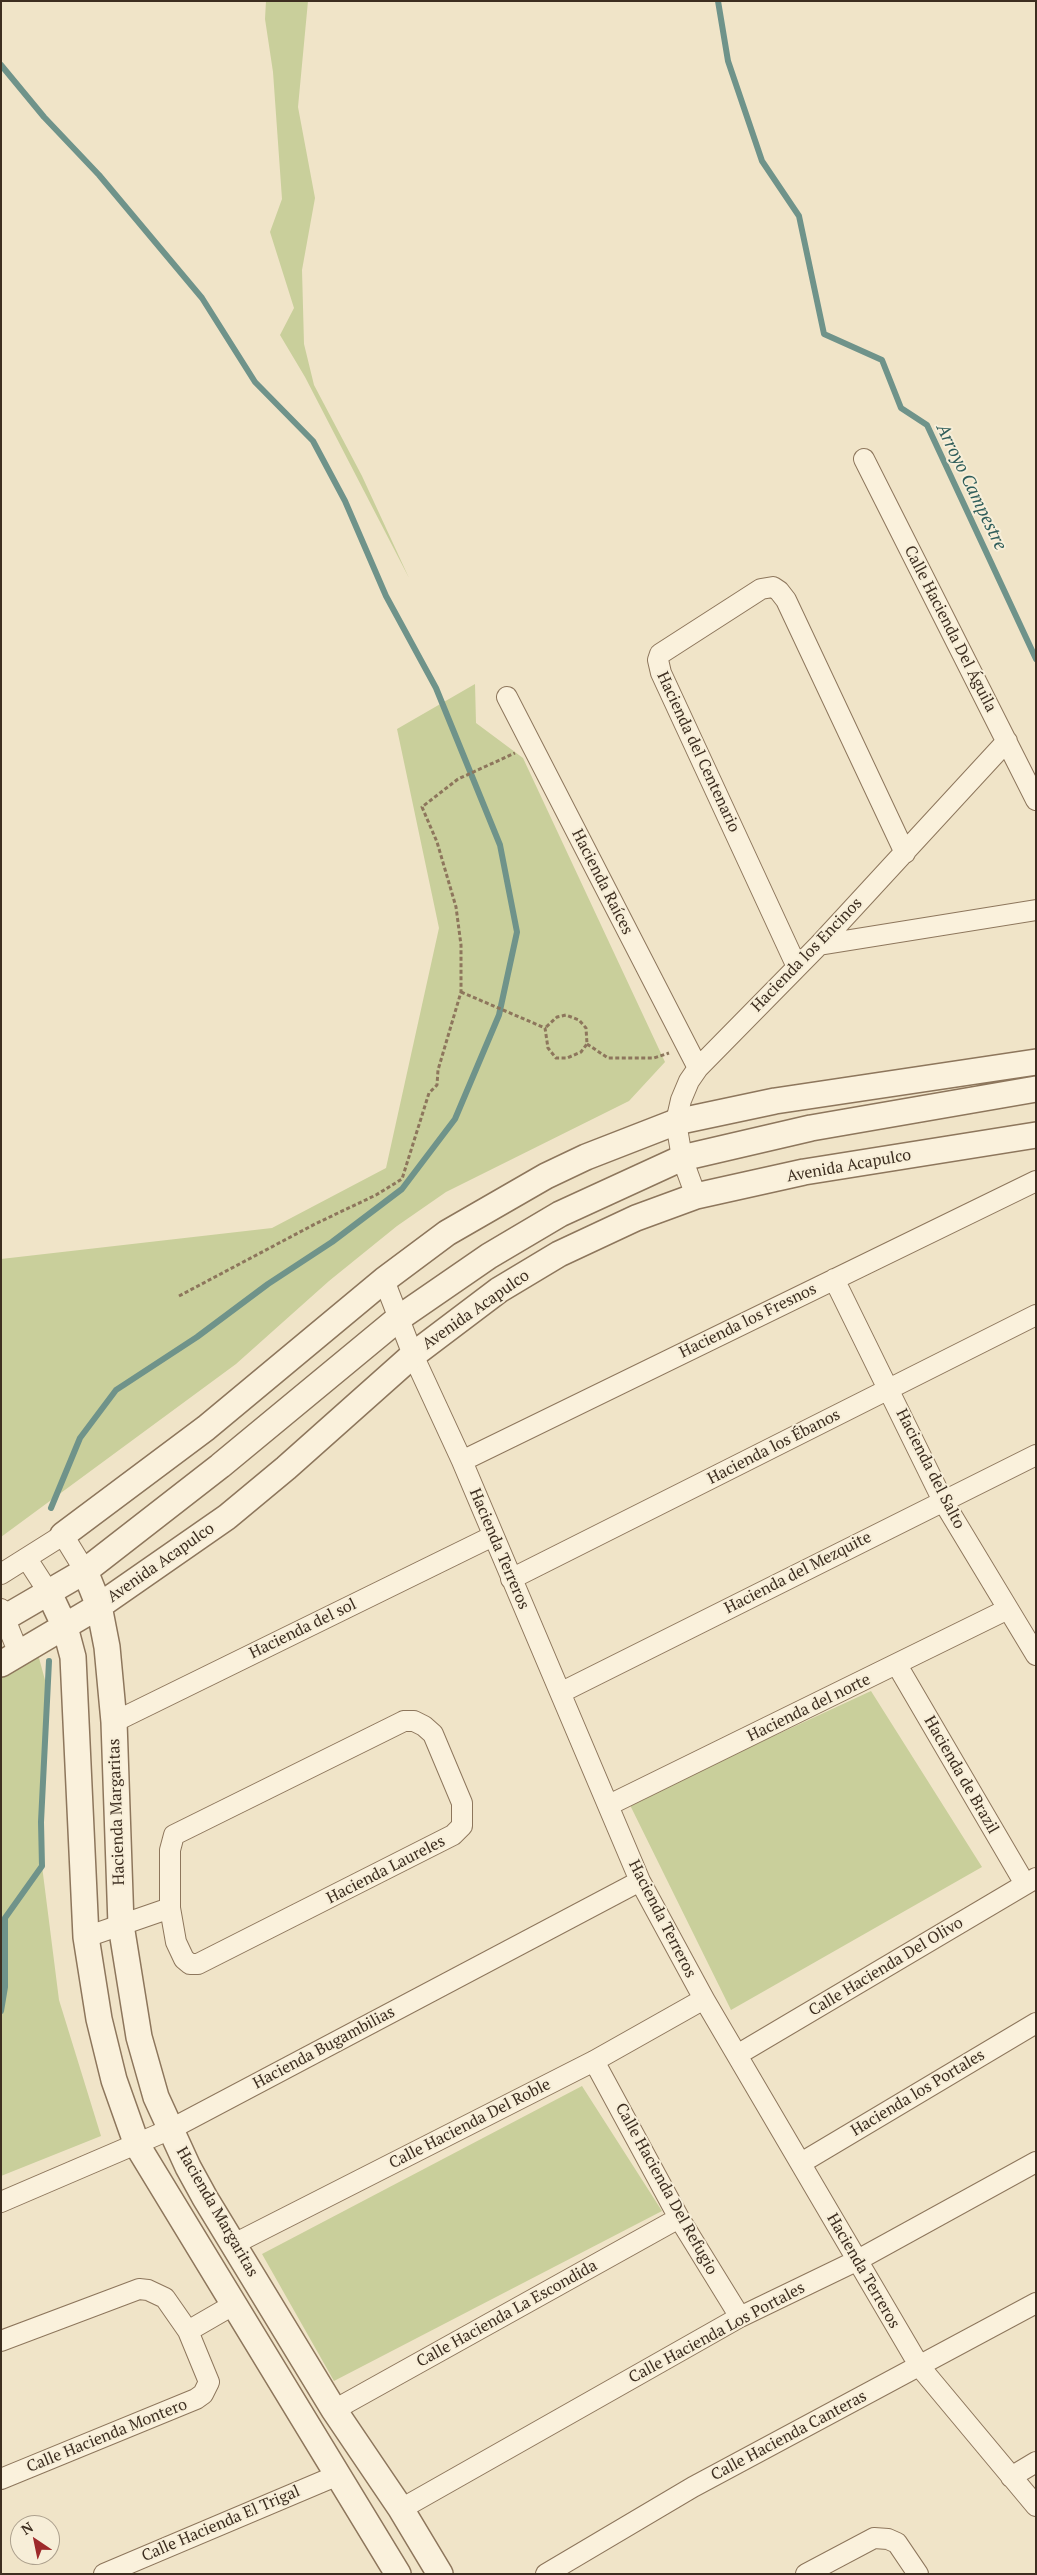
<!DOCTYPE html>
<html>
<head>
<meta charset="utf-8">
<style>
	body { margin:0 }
	#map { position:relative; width:1037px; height:2575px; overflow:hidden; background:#f0e4c8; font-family:"PT Serif",serif }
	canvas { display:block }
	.frame { position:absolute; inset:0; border:2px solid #3d2e20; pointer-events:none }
	.north { position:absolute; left:10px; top:2515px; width:50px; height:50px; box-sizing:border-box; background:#f7eed8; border:1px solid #ada18e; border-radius:50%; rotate:326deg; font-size:14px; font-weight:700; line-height:20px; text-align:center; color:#3d2e20 }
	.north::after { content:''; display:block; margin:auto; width:18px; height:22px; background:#9e2a2b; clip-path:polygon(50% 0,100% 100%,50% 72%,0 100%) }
</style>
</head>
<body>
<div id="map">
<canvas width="1037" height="2575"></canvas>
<div class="frame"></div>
<div class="north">N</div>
</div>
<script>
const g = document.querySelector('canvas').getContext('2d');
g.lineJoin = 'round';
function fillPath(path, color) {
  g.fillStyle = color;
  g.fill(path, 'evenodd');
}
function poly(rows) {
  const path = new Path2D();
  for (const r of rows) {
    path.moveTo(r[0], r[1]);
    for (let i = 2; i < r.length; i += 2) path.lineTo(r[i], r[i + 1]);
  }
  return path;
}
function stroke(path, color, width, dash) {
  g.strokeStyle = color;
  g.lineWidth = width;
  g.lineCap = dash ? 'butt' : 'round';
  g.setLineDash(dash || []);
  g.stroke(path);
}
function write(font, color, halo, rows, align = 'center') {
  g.font = font + ' "PT Serif",serif';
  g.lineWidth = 4;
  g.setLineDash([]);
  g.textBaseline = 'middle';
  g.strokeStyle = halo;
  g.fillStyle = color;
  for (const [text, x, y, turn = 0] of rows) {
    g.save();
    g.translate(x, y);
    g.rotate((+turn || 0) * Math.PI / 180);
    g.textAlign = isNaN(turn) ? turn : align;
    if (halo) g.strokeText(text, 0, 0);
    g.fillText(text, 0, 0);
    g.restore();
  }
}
const green = poly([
	[266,1,308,1,298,107,315,198,302,270,304,344,314,385,362,476,409,578,305,377,280,335,294,308,270,232,282,199,273,72,265,19],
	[475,684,476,723,523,758,665,1062,629,1101,446,1192,397,1226,329,1281,236,1364,1,1537,1,1259,272,1228,386,1168,439,928,397,729],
	[36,1647,48,1691,41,1822,42,1866,59,2000,101,2136,1,2176,1,1676],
	[871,1691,982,1867,731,2010,629,1803],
	[582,2086,662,2211,334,2381,262,2254]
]);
const stream = poly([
	[718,1,728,61,762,161,799,216,824,334,882,360,901,408,927,425,1036,659],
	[1,65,44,117,99,175,202,298,255,382,313,441,345,501,386,596,436,688,500,845,517,932,499,1015,455,1119,402,1189,332,1242,268,1284,197,1337,116,1390,80,1438,51,1508],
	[1,2011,5,1987,5,1918,42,1866,41,1822,49,1661]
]);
const path = poly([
	[461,992,545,1028,548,1048,556,1058,567,1058,581,1052,587,1044,586,1028,579,1020,566,1015,557,1017,545,1028],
	[587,1044,608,1058,654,1058,669,1053],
	[179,1296,315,1224,376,1195,402,1179,429,1093,437,1085,438,1070,461,992,461,945,456,907,437,842,422,807,458,779,515,753]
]);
const minor = poly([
	[864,459,1036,800],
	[507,697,698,1068],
	[819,945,1036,910],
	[797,967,661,673,658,660,660,654,761,589,773,587,779,591,786,600,905,853],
	[696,1196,682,1158,676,1122,681,1100,689,1081,698,1068,819,945,1007,741],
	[834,1279,943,1501,1036,1655],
	[384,1280,413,1355,462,1461,640,1881,704,1999,920,2367,1036,2506],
	[462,1461,1036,1181],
	[27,1559,49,1593],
	[1,1574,63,1535,85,1571],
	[511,1579,1036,1315],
	[1,1609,19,1654],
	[897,1665,1025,1884],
	[562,1692,1036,1455],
	[404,1721,414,1721,424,1726,433,1734,462,1803,462,1826,453,1835,198,1964,190,1964,184,1959,176,1942,170,1908,170,1850,174,1835,404,1721],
	[114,1722,493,1536],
	[609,1805,1008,1609],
	[86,1937,170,1908],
	[737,2055,1036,1878],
	[594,2061,679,2218,740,2317],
	[801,2163,1036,2023],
	[1,2202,171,2129,640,1881],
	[234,2244,594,2061,704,1999],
	[188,2331,233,2305],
	[1,2341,139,2289,148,2290,165,2298,188,2331,209,2382,203,2394,196,2399,1,2479],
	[334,2410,679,2218],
	[1011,2477,1036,2462],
	[401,2509,740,2317,856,2261,1036,2162],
	[104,2574,338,2475],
	[546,2574,693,2487,1036,2303],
	[806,2574,874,2538,888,2539,897,2543,918,2574]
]);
const tertiary = poly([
	[63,1535,206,1428,384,1280,447,1233,546,1176,586,1157,676,1122,775,1101,1036,1062],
	[85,1571,99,1606,107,1647,114,1722,121,1925,139,2037,156,2097,188,2167,205,2198,334,2410,401,2509,440,2574],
	[49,1593,65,1627,73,1657,86,1937,99,2019,114,2080,137,2145,398,2574],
	[1,1620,85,1571,220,1466,399,1318,489,1256,560,1214,682,1158,811,1128,1036,1089],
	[1,1664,99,1606,227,1517,286,1468,413,1355,499,1290,559,1254,636,1218,696,1196,804,1172,1036,1135]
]);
const streetNames = [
	["Calle Hacienda Del Águila",950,629,63],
	["Hacienda del Centenario",698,752,65],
	["Hacienda Raíces",602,882,63],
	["Hacienda los Encinos",807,955,-46],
	["Avenida Acapulco",849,1166,-10],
	["Avenida Acapulco",476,1310,-35],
	["Hacienda los Fresnos",748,1321,-26],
	["Hacienda los Ébanos",774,1447,-27],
	["Hacienda del Salto",930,1469,63],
	["Hacienda Terreros",499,1549,67],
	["Avenida Acapulco",161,1563,-35],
	["Hacienda del Mezquite",798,1573,-27],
	["Hacienda del sol",303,1629,-26],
	["Hacienda del norte",809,1708,-26],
	["Hacienda de Brazil",961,1775,60],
	["Hacienda Margaritas",117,1812,-92],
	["Hacienda Laureles",386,1870,-27],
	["Hacienda Terreros",662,1919,63],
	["Calle Hacienda Del Olivo",886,1967,-31],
	["Hacienda Bugambilias",324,2048,-28],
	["Hacienda los Portales",918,2093,-31],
	["Calle Hacienda Del Roble",470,2124,-27],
	["Calle Hacienda Del Refugio",666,2189,61],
	["Hacienda Margaritas",217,2212,60],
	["Hacienda Terreros",863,2271,60],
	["Calle Hacienda La Escondida",507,2314,-29],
	["Calle Hacienda Los Portales",717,2333,-28],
	["Calle Hacienda Montero",107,2436,-22],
	["Calle Hacienda Canteras",789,2436,-28],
	["Calle Hacienda El Trigal",221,2524,-23]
];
const waterNames = [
	["Arroyo Campestre",971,487,64]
];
fillPath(green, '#c9cf9b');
stroke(stream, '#6f938a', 6);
stroke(minor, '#8d765c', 22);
stroke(tertiary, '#8d765c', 28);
stroke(path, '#8d765c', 3, [4, 2.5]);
stroke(minor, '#faf1dc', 20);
stroke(tertiary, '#faf1dc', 25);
write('16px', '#3d2e20', '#f7eed8', streetNames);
write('italic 18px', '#2f5d5a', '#f7eed8', waterNames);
</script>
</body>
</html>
